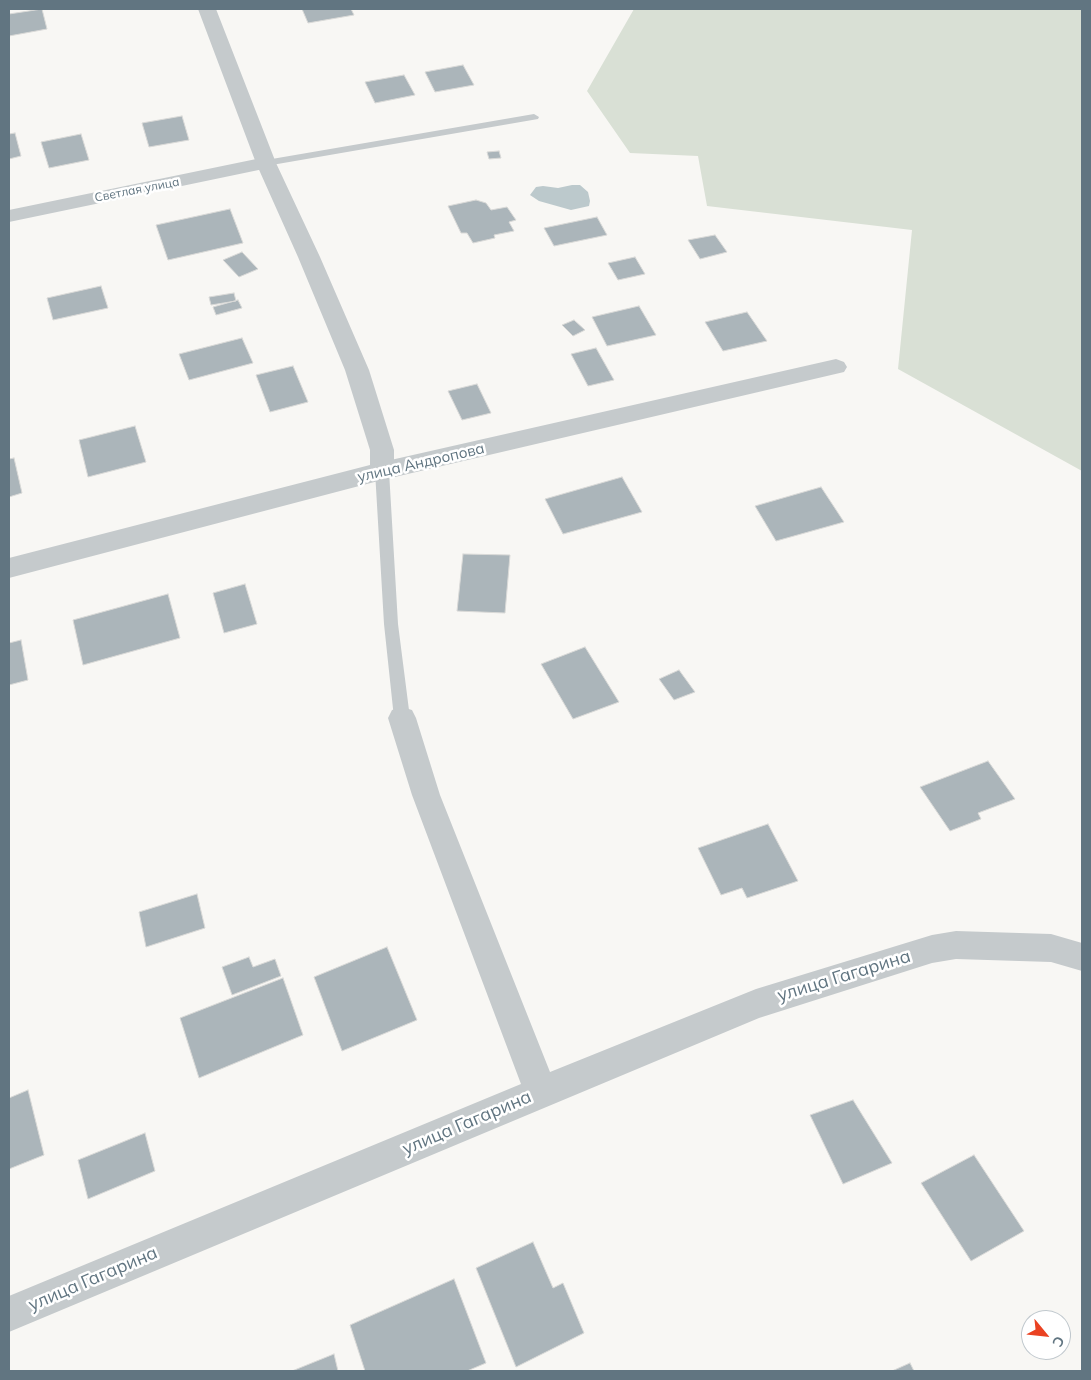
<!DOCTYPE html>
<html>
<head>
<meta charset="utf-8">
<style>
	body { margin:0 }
	#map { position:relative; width:1091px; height:1380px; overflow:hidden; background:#f8f7f4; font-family:Mulish,sans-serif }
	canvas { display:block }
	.frame { position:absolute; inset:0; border:10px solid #617581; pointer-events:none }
	.north { position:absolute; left:1021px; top:1310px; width:50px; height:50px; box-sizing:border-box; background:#fff; border:1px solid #c0c8cd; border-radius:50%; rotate:118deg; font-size:14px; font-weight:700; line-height:20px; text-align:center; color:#617581 }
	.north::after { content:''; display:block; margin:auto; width:18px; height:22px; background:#ea4222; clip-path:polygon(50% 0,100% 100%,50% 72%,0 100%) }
</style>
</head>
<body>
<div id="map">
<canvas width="1091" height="1380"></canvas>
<div class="frame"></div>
<div class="north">С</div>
</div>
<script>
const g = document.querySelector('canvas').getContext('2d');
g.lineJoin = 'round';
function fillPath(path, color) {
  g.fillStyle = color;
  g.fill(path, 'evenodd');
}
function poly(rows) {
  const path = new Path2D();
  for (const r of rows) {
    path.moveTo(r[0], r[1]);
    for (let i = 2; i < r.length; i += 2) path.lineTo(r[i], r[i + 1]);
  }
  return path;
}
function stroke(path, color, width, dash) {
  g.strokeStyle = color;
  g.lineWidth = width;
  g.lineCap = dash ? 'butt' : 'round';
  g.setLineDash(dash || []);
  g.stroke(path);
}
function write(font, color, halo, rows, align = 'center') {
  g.font = font + ' Mulish,sans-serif';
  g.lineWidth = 5;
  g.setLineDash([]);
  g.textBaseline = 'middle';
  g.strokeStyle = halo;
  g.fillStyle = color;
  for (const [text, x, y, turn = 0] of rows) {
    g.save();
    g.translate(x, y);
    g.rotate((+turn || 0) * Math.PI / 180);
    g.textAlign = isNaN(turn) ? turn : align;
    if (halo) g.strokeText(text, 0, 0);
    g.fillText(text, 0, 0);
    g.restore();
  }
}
const green = poly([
	[634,9,1082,9,1082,471,898,369,912,230,707,206,698,156,630,153,587,91]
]);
const water = poly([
	[572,185,580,185,588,192,590,201,589,206,571,210,539,201,530,195,536,187,543,186,558,188]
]);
const building = poly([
	[42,9,47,29,9,36,9,14,42,9],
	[302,9,351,9,354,15,308,23,302,9],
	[463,65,474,85,435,92,425,72,463,65],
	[404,75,415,95,375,103,365,82,404,75],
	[182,116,189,140,149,147,142,123,182,116],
	[15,133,21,156,9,159,9,134,15,133],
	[81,134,89,160,49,168,41,142,81,134],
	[499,151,501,158,489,159,487,152,499,151],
	[476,200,486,203,491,210,507,207,516,220,509,222,514,231,494,235,495,238,473,243,467,233,461,233,448,206,476,200],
	[230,209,243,243,168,260,156,225,230,209],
	[597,217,607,235,554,246,544,228,597,217],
	[715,235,727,252,700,259,688,240,715,235],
	[242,252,258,269,239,277,223,260,242,252],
	[635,257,645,274,618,280,608,263,635,257],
	[101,286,108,308,53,320,47,298,101,286],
	[234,293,236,301,211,305,209,297,234,293],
	[238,300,242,308,216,315,213,307,238,300],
	[639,306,656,335,607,346,592,317,639,306],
	[747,312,767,341,723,351,705,322,747,312],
	[574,320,585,330,573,336,562,325,574,320],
	[242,338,253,363,189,380,179,354,242,338],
	[596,348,614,380,588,386,571,354,596,348],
	[293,366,308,402,270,412,256,375,293,366],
	[477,384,491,413,462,420,448,391,477,384],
	[135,426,146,462,88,477,79,440,135,426],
	[14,458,22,493,9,497,9,459,14,458],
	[622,477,642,512,563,534,545,499,622,477],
	[821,487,844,522,776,541,755,506,821,487],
	[463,554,510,555,505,613,457,611,463,554],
	[245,584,257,624,224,633,213,593,245,584],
	[168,594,180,638,83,665,73,620,168,594],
	[21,640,28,680,9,685,9,643,21,640],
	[585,647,619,702,573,719,541,664,585,647],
	[679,670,695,692,674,700,659,679,679,670],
	[988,761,1015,799,978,813,981,819,950,831,920,787,988,761],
	[768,824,798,881,747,898,742,888,721,895,698,848,768,824],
	[197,894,205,928,146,947,139,912,197,894],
	[387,947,417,1020,342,1051,314,977,387,947],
	[249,957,253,967,275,959,281,976,232,995,222,967,249,957],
	[283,978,303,1035,199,1078,180,1018,283,978],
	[28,1090,44,1155,9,1169,9,1098,28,1090],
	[853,1100,892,1163,843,1184,810,1115,853,1100],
	[145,1133,155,1171,88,1199,78,1160,145,1133],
	[974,1155,1024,1231,971,1261,921,1183,974,1155],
	[533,1242,553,1288,563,1283,584,1333,516,1367,476,1268,533,1242],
	[454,1279,486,1363,467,1371,365,1371,350,1325,454,1279],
	[334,1354,338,1371,292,1371,334,1354],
	[910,1363,914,1371,892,1371,910,1363]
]);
const service = poly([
	[534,114,539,117,538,119,266,166,261,163,266,160,534,114],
	[382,466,387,468,389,471,398,624,410,718,407,722,402,724,397,722,394,718,384,624,375,471,377,468,382,466]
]);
const minor = poly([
	[266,157,273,159,276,163,273,167,9,222,9,210,266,157],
	[836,359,844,362,847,367,844,372,382,480,373,477,370,471,373,465,382,462,836,359],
	[402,707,412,710,416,718,440,795,550,1072,756,989,932,935,956,931,1051,934,1082,943,1082,971,1051,962,956,959,932,963,759,1018,9,1332,9,1296,521,1084,412,795,388,718,392,710,402,707]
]);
const tertiary = poly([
	[198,9,216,9,276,163,320,257,369,370,394,450,394,471,391,477,382,480,9,578,9,558,370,465,370,450,345,370,298,257,256,163,198,9]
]);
const farStreetnames = [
	["Светлая улица",137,190,-11]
];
const streetNames = [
	["улица Андропова",421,463,-13]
];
const nearStreetnames = [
	["улица Гагарина",844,976,-17],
	["улица Гагарина",467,1123,-23],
	["улица Гагарина",93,1279,-23]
];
fillPath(green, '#d9e0d5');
fillPath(water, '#bcc9cc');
fillPath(building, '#abb5ba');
stroke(building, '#d9d9d7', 1);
fillPath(service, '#c5cacc');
fillPath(minor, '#c5cacc');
fillPath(tertiary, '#c5cacc');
write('12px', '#617581', '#fff', farStreetnames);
write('15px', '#617581', '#fff', streetNames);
write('18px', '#617581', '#fff', nearStreetnames);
</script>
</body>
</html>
